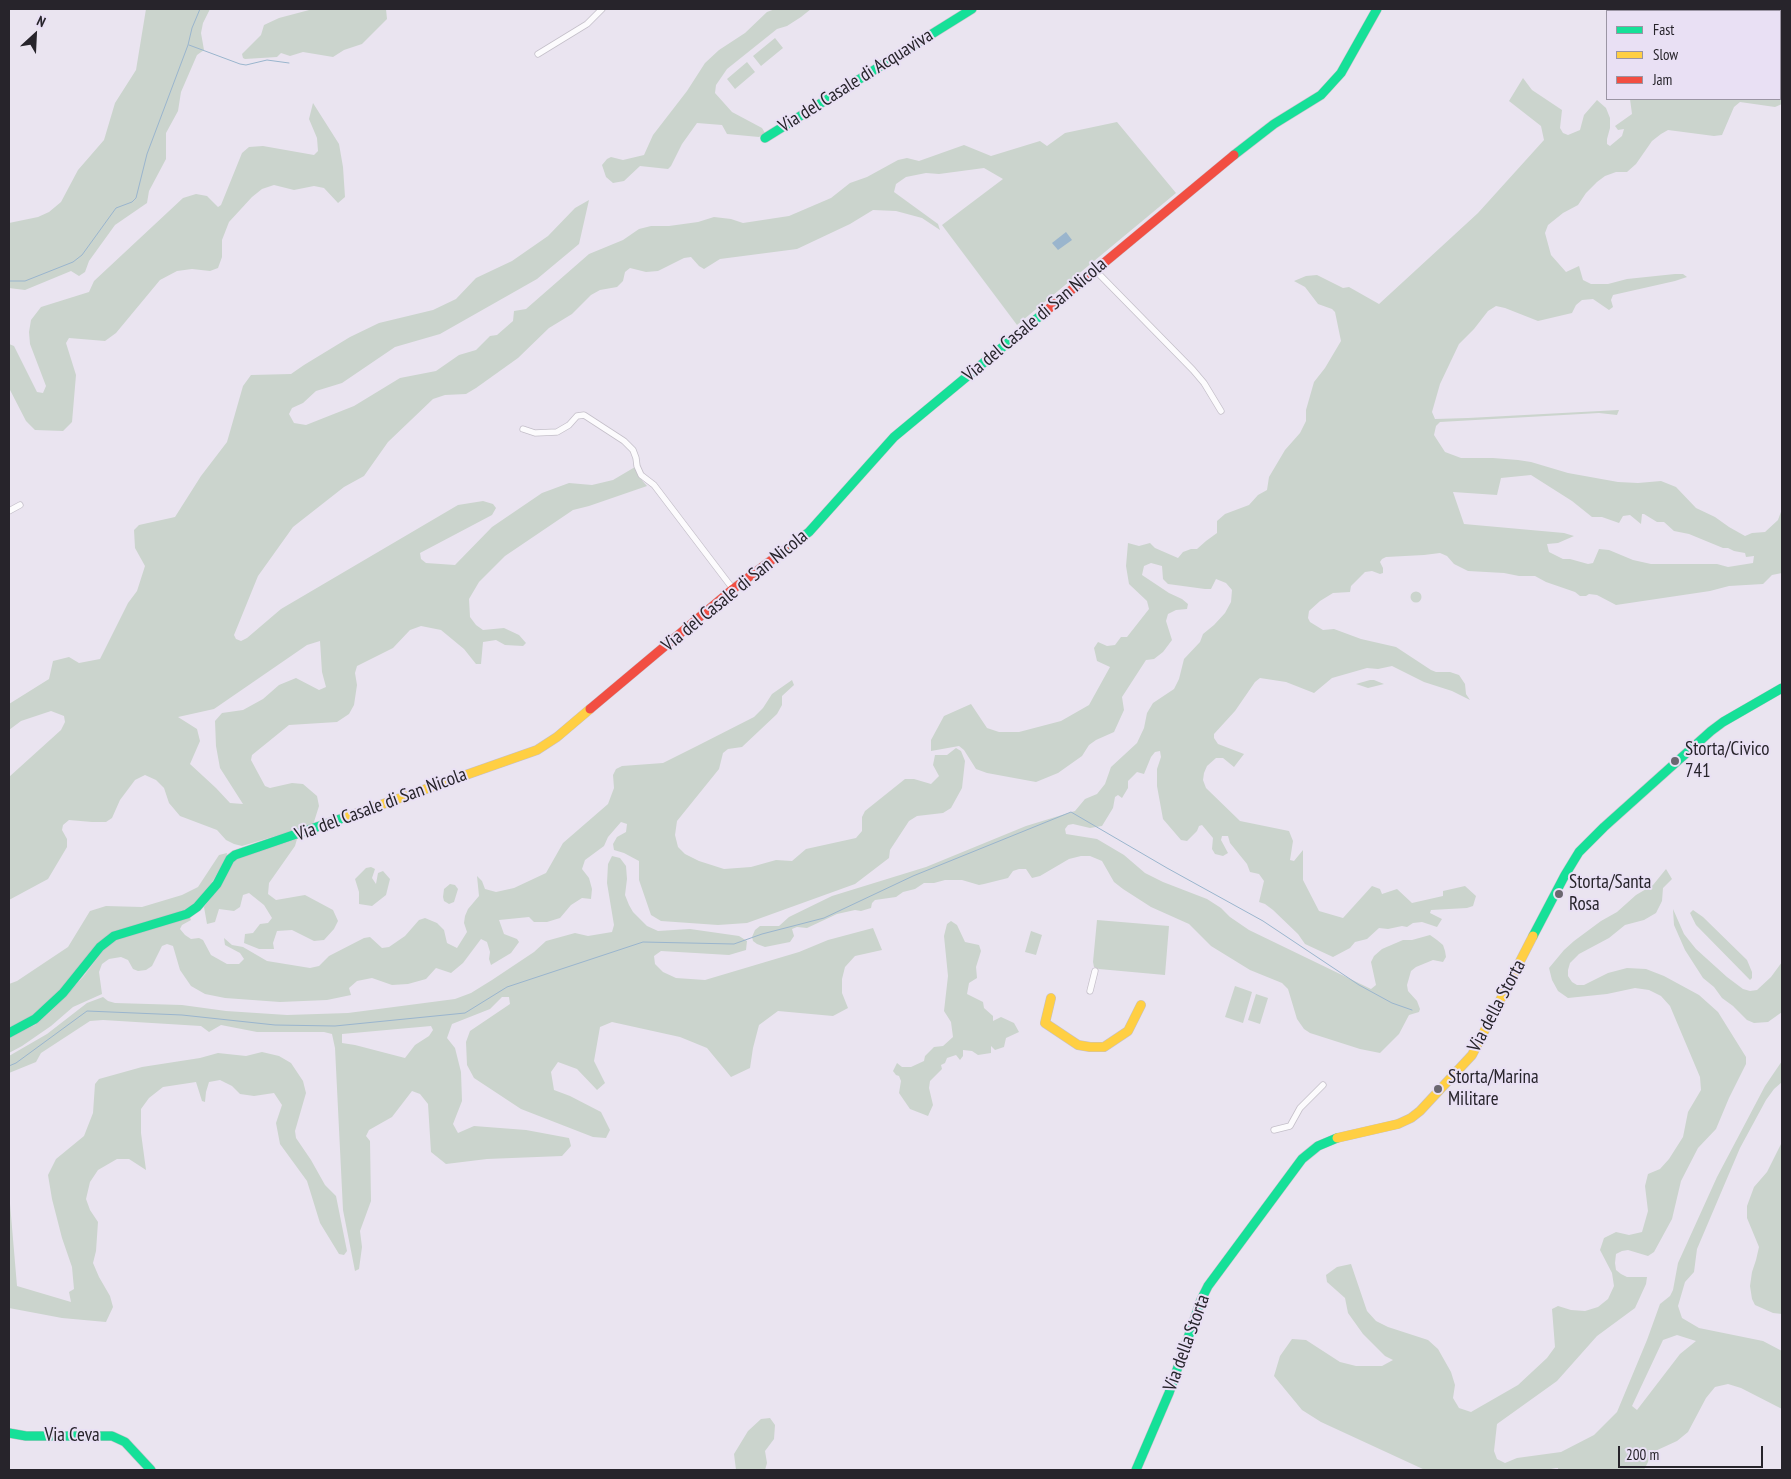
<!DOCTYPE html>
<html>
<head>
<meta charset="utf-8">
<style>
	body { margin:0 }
	#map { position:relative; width:1791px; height:1479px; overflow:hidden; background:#eae4f0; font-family:"PT Sans Narrow",sans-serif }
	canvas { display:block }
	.frame { position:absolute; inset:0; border:10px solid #27242b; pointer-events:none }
	.legend { position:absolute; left:1606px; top:10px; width:175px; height:90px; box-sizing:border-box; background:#e9e0f4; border:1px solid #9b95a4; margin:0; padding:6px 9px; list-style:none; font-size:15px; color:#27242b }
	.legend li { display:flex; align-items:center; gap:10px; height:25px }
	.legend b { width:25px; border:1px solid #9b95a4 }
	.north { position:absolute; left:10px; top:10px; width:50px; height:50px; -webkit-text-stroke:4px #e9e0f4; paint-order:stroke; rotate:25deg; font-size:14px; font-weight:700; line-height:20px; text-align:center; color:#27242b }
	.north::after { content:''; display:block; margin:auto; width:18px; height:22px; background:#27242b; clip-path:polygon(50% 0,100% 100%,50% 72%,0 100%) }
	.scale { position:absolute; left:1618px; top:1446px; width:145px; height:22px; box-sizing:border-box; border:2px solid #27242b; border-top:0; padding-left:6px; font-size:15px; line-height:18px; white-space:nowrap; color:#27242b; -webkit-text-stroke:4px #e9e0f4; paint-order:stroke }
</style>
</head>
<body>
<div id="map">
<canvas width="1791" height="1479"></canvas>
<div class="frame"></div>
<ul class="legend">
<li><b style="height:6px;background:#16e098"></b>Fast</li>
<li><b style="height:6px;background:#ffcf43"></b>Slow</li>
<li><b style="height:6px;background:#f24e42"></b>Jam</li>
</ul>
<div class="north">N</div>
<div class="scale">200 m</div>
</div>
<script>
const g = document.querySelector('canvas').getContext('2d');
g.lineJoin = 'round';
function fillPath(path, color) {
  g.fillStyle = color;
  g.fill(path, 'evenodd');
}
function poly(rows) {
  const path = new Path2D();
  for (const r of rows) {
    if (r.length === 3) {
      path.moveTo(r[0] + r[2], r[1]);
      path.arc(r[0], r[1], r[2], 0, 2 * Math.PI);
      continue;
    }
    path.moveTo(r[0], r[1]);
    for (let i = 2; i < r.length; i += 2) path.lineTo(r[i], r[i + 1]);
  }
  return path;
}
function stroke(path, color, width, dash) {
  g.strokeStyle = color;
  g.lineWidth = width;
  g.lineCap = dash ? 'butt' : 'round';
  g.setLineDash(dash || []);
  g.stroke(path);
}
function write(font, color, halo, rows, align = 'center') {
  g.font = font + ' "PT Sans Narrow",sans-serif';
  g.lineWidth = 4;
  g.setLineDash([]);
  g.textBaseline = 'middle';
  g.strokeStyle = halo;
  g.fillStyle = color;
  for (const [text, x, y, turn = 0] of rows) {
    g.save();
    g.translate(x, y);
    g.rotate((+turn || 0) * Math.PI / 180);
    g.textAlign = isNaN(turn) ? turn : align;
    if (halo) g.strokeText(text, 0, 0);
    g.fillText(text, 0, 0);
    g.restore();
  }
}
const green = poly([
	[146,9,210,9,203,23,201,33,204,50,197,55,181,92,178,111,166,133,166,159,149,191,147,203,115,225,89,261,85,272,79,276,71,271,25,290,9,288,9,223,38,217,49,212,61,202,78,170,104,140,115,103,136,70],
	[313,9,386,9,387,19,362,44,344,50,333,57,303,52,290,56,281,53,277,57,245,59,243,58,242,54,261,35,264,25,279,18],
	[775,9,811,9,801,17,787,26,777,29,727,69,716,85,715,93,732,112,762,128,765,133,759,137,727,134,722,125,697,123,682,144,671,166,668,169,640,166,624,181,613,183,606,177,602,165,607,159,611,157,623,160,644,155,653,135,687,91,705,63,719,50,745,33,767,12],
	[775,38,783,48,761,66,753,56],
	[747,62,755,72,735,89,727,79],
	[1780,72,1782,72,1782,104,1775,107,1740,102,1734,107,1722,135,1714,136,1668,130,1661,134,1652,141,1636,164,1627,172,1616,172,1605,176,1597,182,1586,193,1578,205,1563,213,1548,225,1545,233,1551,255,1566,272,1579,266,1583,280,1591,284,1608,284,1627,279,1675,274,1683,274,1687,277,1675,281,1613,295,1611,300,1613,307,1609,310,1593,299,1582,300,1576,305,1572,313,1538,321,1505,308,1496,306,1488,311,1474,329,1459,344,1440,384,1432,412,1435,419,1468,418,1619,410,1617,415,1599,413,1440,422,1436,426,1434,435,1445,452,1461,458,1493,458,1518,460,1531,462,1568,473,1618,482,1638,483,1661,481,1676,487,1696,508,1715,517,1729,527,1745,536,1752,533,1765,532,1778,520,1782,509,1782,573,1772,575,1763,584,1729,586,1710,591,1616,605,1597,595,1589,594,1586,596,1580,596,1575,592,1546,582,1535,576,1519,576,1504,573,1468,571,1454,564,1447,556,1440,553,1424,555,1386,557,1382,559,1380,562,1383,568,1383,573,1380,574,1372,571,1365,572,1351,586,1350,592,1333,593,1320,601,1309,611,1308,618,1310,622,1323,630,1334,629,1361,639,1396,647,1431,670,1436,672,1450,672,1459,675,1465,684,1466,694,1470,700,1452,691,1424,682,1392,666,1378,669,1367,668,1332,678,1314,693,1286,682,1260,678,1255,682,1235,711,1214,734,1214,738,1218,744,1244,754,1234,767,1223,758,1216,758,1207,766,1204,773,1203,780,1206,788,1240,821,1289,831,1293,841,1290,860,1294,861,1303,850,1303,880,1319,911,1343,918,1372,886,1380,889,1382,894,1397,889,1412,903,1443,896,1443,891,1465,886,1476,896,1473,906,1467,908,1431,910,1430,913,1442,919,1437,927,1422,922,1413,923,1407,927,1402,926,1388,929,1379,928,1367,939,1355,942,1350,948,1333,957,1305,944,1298,934,1273,910,1265,904,1259,902,1264,881,1259,874,1250,872,1247,864,1230,843,1228,836,1222,836,1221,840,1228,853,1223,856,1215,854,1212,849,1213,838,1202,825,1199,826,1197,831,1187,841,1181,840,1163,819,1157,786,1157,769,1161,757,1160,751,1155,752,1151,757,1144,774,1137,772,1128,781,1128,788,1122,798,1118,795,1115,797,1113,808,1102,826,1090,828,1073,824,1068,825,1065,829,1066,834,1097,839,1124,855,1145,873,1163,882,1207,899,1221,908,1230,917,1249,930,1371,989,1376,985,1371,962,1374,956,1382,949,1403,940,1412,940,1430,935,1437,940,1443,945,1445,951,1446,957,1443,962,1433,960,1416,967,1411,971,1407,985,1408,991,1417,1001,1420,1009,1419,1012,1409,1015,1399,1034,1380,1053,1360,1049,1310,1033,1304,1029,1297,1019,1288,989,1282,983,1250,970,1211,946,1189,924,1151,907,1123,889,1114,882,1102,861,1090,856,1081,856,1069,859,1040,876,1032,878,1026,869,1019,869,1013,871,1008,878,984,884,979,885,962,880,945,880,934,883,924,883,915,889,903,892,896,897,875,900,872,903,871,908,861,911,855,910,837,914,807,928,797,927,792,929,794,936,790,942,765,947,757,944,753,941,752,937,755,930,760,926,779,926,789,917,832,896,926,867,1026,826,1075,811,1085,799,1097,794,1105,784,1111,767,1137,743,1144,728,1147,713,1153,703,1174,689,1179,679,1184,659,1200,642,1203,634,1214,625,1225,613,1231,602,1232,590,1226,583,1216,579,1211,589,1205,589,1168,584,1163,579,1162,566,1151,563,1144,566,1142,575,1169,593,1182,599,1188,604,1187,609,1176,610,1168,614,1166,621,1172,640,1163,652,1154,659,1146,660,1122,697,1124,710,1114,732,1096,740,1089,745,1082,756,1058,773,1036,782,987,773,976,769,964,750,959,746,931,751,931,740,944,716,971,704,987,728,999,732,1019,732,1061,721,1089,705,1110,667,1097,661,1094,648,1098,642,1107,646,1115,645,1121,637,1127,637,1149,609,1147,601,1129,584,1126,566,1128,543,1139,546,1150,543,1155,548,1178,558,1183,552,1191,549,1197,549,1206,541,1217,533,1217,521,1225,514,1249,505,1258,495,1267,490,1269,477,1285,450,1300,433,1306,421,1306,410,1314,382,1325,368,1341,341,1335,312,1332,309,1318,304,1305,287,1294,281,1306,276,1317,275,1343,288,1349,287,1379,304,1478,213,1544,140,1541,126,1509,101,1523,78,1532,90,1562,110,1560,128,1563,133,1568,135,1580,130,1584,115,1597,100,1606,108,1610,118,1610,128,1607,139,1607,144,1610,146,1622,136,1624,129,1618,130,1615,126,1632,114,1630,99,1780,99],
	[1531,475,1572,501,1592,517,1602,517,1619,523,1623,516,1630,515,1641,524,1642,514,1644,514,1657,522,1664,522,1674,531,1689,534,1723,548,1728,548,1734,551,1745,553,1746,557,1754,556,1753,563,1728,567,1717,564,1651,564,1633,560,1609,550,1599,549,1593,563,1588,564,1570,559,1563,559,1549,552,1547,544,1558,543,1574,536,1564,533,1464,524,1453,492,1497,495,1501,478],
	[313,103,339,144,343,167,345,197,338,203,324,188,314,186,294,190,274,185,262,189,252,197,229,222,222,240,222,257,218,268,210,271,192,269,177,271,160,280,116,333,105,341,69,338,66,343,76,375,72,422,63,431,35,430,26,421,9,388,9,344,14,346,37,392,43,393,46,386,30,344,29,332,31,320,41,307,89,292,94,281,183,198,196,194,207,196,218,207,221,205,242,153,249,147,263,146,314,155,318,151,317,138,309,119],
	[1117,122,1176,193,1017,325,942,225,1003,179,984,168,939,174,926,173,906,177,896,184,894,192,938,224,940,230,922,218,896,211,873,210,850,224,797,249,720,259,704,269,699,266,691,257,684,258,658,271,646,272,630,268,625,272,623,281,617,287,600,290,591,295,572,314,549,328,518,358,476,388,466,394,445,395,433,399,388,442,364,476,344,487,293,527,258,576,234,635,236,639,241,641,247,638,281,609,458,505,483,501,493,504,496,508,492,515,420,553,421,559,426,563,455,565,492,527,542,493,569,483,592,485,613,480,635,467,639,477,647,486,589,506,573,510,505,556,479,582,469,599,470,617,476,625,483,630,504,628,519,635,526,643,523,646,505,645,496,640,483,642,481,664,476,664,464,649,441,630,421,626,410,630,393,648,357,666,355,673,357,685,354,705,349,714,337,722,289,725,252,755,251,760,265,786,270,788,292,783,303,784,317,796,319,806,313,825,242,846,234,844,226,840,217,830,180,816,169,803,164,788,156,780,145,775,135,780,120,800,112,818,106,822,92,822,69,820,63,825,62,830,67,839,67,847,48,879,9,900,9,777,61,730,65,722,64,716,51,711,21,721,9,730,9,704,49,679,53,661,69,657,79,663,100,659,128,603,137,591,145,566,135,548,134,530,139,525,175,517,201,476,227,442,243,386,251,375,291,374,304,365,350,337,379,323,433,310,456,299,476,278,512,261,548,236,575,208,589,200,579,244,537,279,440,334,395,347,342,383,316,391,303,403,292,408,289,414,294,423,306,425,354,406,400,378,436,371,459,355,476,350,490,336,497,335,513,321,514,311,526,309,589,254,623,240,639,229,651,226,669,226,698,222,714,217,731,219,743,223,789,216,831,198,850,183,867,177,898,160,907,158,919,161,964,145,991,156,1040,141,1047,146,1065,133],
	[320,641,322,672,326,687,319,690,296,678,279,685,263,699,243,710,222,713,215,721,216,746,220,768,243,804,230,803,216,788,190,764,200,741,197,729,178,717,214,709,307,645],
	[1416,597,5.5],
	[792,680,794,685,782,696,782,705,777,714,742,747,728,749,723,753,719,769,677,821,675,835,678,847,685,854,699,861,724,869,751,867,776,860,792,861,806,849,856,838,862,831,862,817,865,811,905,779,914,779,931,784,939,776,933,765,935,755,947,755,956,748,961,751,965,761,962,788,951,808,943,813,917,816,909,821,890,850,889,858,855,884,747,923,718,925,661,921,651,915,639,880,639,861,624,853,614,850,613,844,617,837,626,832,627,824,621,822,608,837,604,846,585,860,582,869,589,878,592,889,591,899,582,898,571,905,560,918,547,922,534,922,529,917,499,920,504,934,517,939,519,942,511,953,491,965,489,959,490,952,487,942,481,939,463,963,451,973,436,968,426,979,408,984,392,985,372,978,357,981,349,988,351,995,327,1000,280,1002,225,998,205,994,191,986,180,970,173,946,167,944,162,946,152,966,146,970,138,971,133,969,128,960,121,957,109,959,102,964,99,972,102,994,73,1007,51,1026,22,1046,9,1053,9,1036,35,1025,51,1011,83,977,109,943,117,937,189,915,191,920,182,925,180,929,185,935,191,939,199,938,203,940,211,955,227,964,239,964,244,959,240,953,225,945,224,938,232,945,243,947,267,961,310,968,319,966,329,956,364,938,370,937,382,948,389,947,405,936,419,920,425,918,437,923,444,930,447,943,457,948,467,932,464,923,465,916,468,909,479,896,477,876,482,881,485,889,496,892,514,888,546,873,563,843,608,804,614,788,613,775,616,769,622,766,663,763,697,746,754,717,763,708,772,694],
	[1370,680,1374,680,1384,684,1368,688,1356,684],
	[297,839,295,846,269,883,268,894,276,900,305,895,333,910,338,921,334,929,324,940,314,941,292,930,277,931,273,943,274,949,259,949,244,943,245,934,253,933,260,924,268,923,272,918,264,905,249,893,243,895,240,907,234,911,219,909,215,922,207,924,204,907,220,885,235,859],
	[227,853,226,859,200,902,182,913,113,932,65,987,39,1012,9,1029,9,984,17,981,68,947,90,911,106,906,142,907,182,895,198,887,219,855],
	[612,856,620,858,626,866,627,879,625,895,629,905,633,912,647,926,658,931,690,929,739,936,747,941,746,950,729,955,661,951,654,956,655,964,663,972,676,978,705,980,799,952,828,940,873,928,882,950,855,956,845,967,842,979,842,993,848,1008,833,1016,778,1011,759,1025,753,1048,750,1068,731,1077,707,1048,680,1037,612,1022,600,1027,594,1061,605,1083,597,1090,577,1069,558,1062,551,1072,554,1090,570,1096,601,1112,610,1130,606,1138,593,1137,521,1109,474,1078,467,1065,466,1042,470,1031,510,1004,509,997,502,997,490,1009,452,1024,447,1038,455,1048,461,1072,462,1101,453,1124,458,1133,474,1126,526,1130,569,1138,571,1146,562,1156,487,1159,446,1164,431,1152,428,1104,420,1094,412,1091,392,1117,369,1130,366,1136,370,1141,371,1201,360,1231,362,1247,359,1269,355,1271,343,1210,335,1048,332,1034,324,1032,257,1032,221,1025,209,1032,201,1026,103,1020,90,1021,41,1053,36,1062,9,1073,9,1056,47,1034,87,1003,103,997,108,1001,115,1003,182,1005,226,1011,287,1015,348,1013,455,999,471,993,492,980,534,952,546,941,575,933,588,936,612,932,614,925,607,883,608,864],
	[431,1026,433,1030,429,1036,415,1045,405,1058,355,1045,342,1043,342,1034],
	[371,867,375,869,372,878,376,884,378,873,383,871,390,879,386,895,372,906,359,904,359,892,355,879,366,868],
	[1666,869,1672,879,1663,888,1662,901,1656,913,1644,920,1625,925,1609,938,1579,954,1570,963,1568,970,1568,976,1572,982,1577,985,1584,985,1608,973,1627,968,1646,969,1664,976,1699,995,1718,1012,1746,1057,1746,1064,1729,1098,1716,1129,1698,1148,1681,1181,1672,1219,1654,1252,1648,1256,1628,1250,1622,1251,1616,1254,1615,1263,1616,1270,1621,1274,1627,1277,1647,1277,1646,1284,1635,1308,1597,1336,1557,1381,1497,1424,1494,1451,1497,1459,1505,1463,1517,1458,1561,1452,1594,1435,1617,1412,1647,1340,1660,1304,1670,1296,1673,1290,1678,1263,1717,1177,1765,1086,1782,1061,1782,1082,1774,1089,1766,1100,1740,1148,1697,1249,1694,1272,1685,1282,1678,1306,1682,1318,1699,1328,1763,1341,1782,1351,1782,1409,1741,1388,1728,1384,1715,1387,1706,1398,1688,1432,1677,1441,1653,1452,1644,1470,1558,1470,1558,1468,1556,1468,1546,1470,1425,1470,1321,1422,1302,1410,1274,1376,1280,1356,1292,1339,1306,1340,1340,1362,1356,1366,1382,1366,1393,1360,1385,1356,1363,1334,1348,1313,1345,1298,1327,1282,1326,1275,1337,1267,1351,1264,1367,1311,1376,1321,1388,1327,1428,1340,1438,1349,1451,1372,1455,1385,1453,1398,1459,1408,1471,1412,1518,1385,1547,1358,1555,1347,1552,1309,1558,1306,1571,1310,1585,1311,1598,1307,1608,1299,1614,1286,1612,1273,1600,1250,1604,1238,1616,1232,1629,1235,1642,1232,1648,1211,1645,1186,1648,1174,1660,1169,1669,1159,1683,1137,1688,1112,1701,1090,1700,1077,1670,1006,1661,996,1649,990,1635,988,1607,994,1568,998,1558,991,1552,980,1549,968,1564,950,1574,941,1601,921,1617,912,1636,895,1653,885],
	[1677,1335,1696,1341,1680,1354,1637,1410,1632,1406,1663,1340],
	[450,884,455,885,458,889,454,902,449,904,444,901,443,897,444,889],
	[1673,909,1684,934,1696,949,1727,977,1743,989,1750,991,1757,990,1771,977,1782,962,1782,1012,1768,1022,1754,1023,1747,1020,1733,1006,1722,998,1714,987,1703,978,1685,950,1674,925],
	[1693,910,1703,917,1747,960,1752,972,1752,978,1750,980,1696,925,1690,913],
	[1097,920,1169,926,1165,975,1099,969,1094,967,1093,962],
	[951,921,957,925,965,942,979,945,981,951,976,967,977,978,969,983,967,994,983,1002,984,1008,993,1016,993,1021,1001,1017,1014,1023,1019,1032,1006,1038,1004,1047,995,1050,991,1046,991,1053,978,1055,972,1051,963,1050,963,1056,960,1060,956,1055,947,1058,945,1063,941,1065,942,1069,930,1081,929,1088,933,1105,928,1116,910,1109,899,1093,901,1081,899,1076,896,1075,893,1071,897,1063,902,1067,911,1067,924,1061,925,1056,934,1047,943,1046,953,1037,951,1022,944,1011,948,976,944,936,947,924],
	[1031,931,1042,935,1036,955,1025,952],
	[1235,986,1252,992,1243,1023,1225,1017],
	[1256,994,1268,998,1260,1024,1248,1020],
	[262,1052,279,1056,291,1063,303,1081,306,1093,295,1131,296,1138,311,1160,325,1185,336,1196,347,1251,344,1255,339,1254,320,1223,307,1181,280,1144,276,1123,282,1105,274,1093,254,1096,240,1094,232,1086,220,1080,209,1082,206,1092,205,1102,202,1101,196,1082,163,1087,149,1098,141,1109,141,1133,146,1170,129,1159,117,1159,98,1170,90,1182,86,1199,90,1210,98,1222,96,1251,93,1263,99,1277,110,1296,113,1307,106,1322,62,1318,9,1308,9,1192,17,1286,71,1302,69,1292,74,1289,72,1267,62,1238,52,1199,48,1175,56,1159,84,1136,93,1113,95,1084,99,1079,142,1067,200,1058,218,1053,246,1056],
	[1782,1142,1782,1314,1773,1313,1755,1305,1752,1299,1750,1286,1752,1272,1756,1260,1759,1247,1747,1218,1747,1206,1754,1187,1767,1172],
	[770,1418,775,1425,774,1439,765,1451,767,1463,765,1470,736,1470,734,1454,748,1431,761,1419]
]);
const water = poly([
	[1066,232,1072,240,1058,250,1052,243]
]);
const stream = poly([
	[189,45,240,64,246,65,267,60,289,63],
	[9,281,25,281,73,262,82,255,116,208,132,202,136,198,147,154,188,45,192,28,200,9],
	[9,1066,16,1063,87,1011,182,1015,275,1025,335,1026,465,1013,507,987,643,942,734,944,762,934,824,918,913,876,1071,812,1167,868,1263,921,1359,985,1392,1003,1412,1010]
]);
const street = poly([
	[538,54,587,24,602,9],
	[1095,270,1193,370,1204,383,1221,411],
	[523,429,535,433,557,432,569,425,577,416,584,415,624,441,633,450,636,458,637,466,641,475,654,485,733,589],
	[9,511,20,505],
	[1090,991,1095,971],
	[1274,1130,1290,1126,1300,1108,1323,1085]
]);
const fast = poly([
	[765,138,972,9],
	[1234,155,1274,124,1321,95,1341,73,1377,9],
	[785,550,809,532,894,437,1046,311],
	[1533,936,1565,875,1579,852,1604,827,1711,731,1723,722,1782,688],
	[9,1033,35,1019,63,993,100,947,114,936,187,914,197,907,217,884,230,859,235,855,346,817],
	[9,1433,26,1436,112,1436,125,1442,151,1470],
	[1136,1470,1169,1393,1201,1300,1208,1286,1302,1159,1318,1146,1337,1138]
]);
const slow = poly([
	[346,817,537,750,557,737,590,709],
	[1051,998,1045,1023,1078,1045,1090,1047,1104,1047,1128,1031,1141,1005],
	[1337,1138,1398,1124,1411,1118,1420,1111,1472,1055,1533,936]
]);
const jam = poly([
	[1046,311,1234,155],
	[590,709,733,589,785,550]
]);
const markers = [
	[1675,761,5,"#6b6770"],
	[1559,894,5,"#6b6770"],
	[1438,1089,5,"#6b6770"]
];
const streetNames = [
	["Via del Casale di Acquaviva",856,81,-32],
	["Via del Casale di San Nicola",1035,320,-40],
	["Via del Casale di San Nicola",735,591,-39],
	["Via del Casale di San Nicola",381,805,-20],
	["Via della Storta",1497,1006,-62],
	["Via della Storta",1187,1343,-70],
	["Via Ceva",72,1436]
];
const poiNames = [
	["Storta/Civico",1685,750],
	["741",1685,772],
	["Storta/Santa",1569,883],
	["Rosa",1569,905],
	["Storta/Marina",1448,1078],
	["Militare",1448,1100]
];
fillPath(green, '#cbd4cd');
fillPath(water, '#9ab5cd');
stroke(stream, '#9ab5cd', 1);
stroke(street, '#c4bfc9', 7);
stroke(fast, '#c4bfc9', 10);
stroke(slow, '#c4bfc9', 10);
stroke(jam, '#c4bfc9', 10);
stroke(street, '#fcfbfd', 5.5);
stroke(fast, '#16e098', 9);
stroke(slow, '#ffcf43', 9);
stroke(jam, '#f24e42', 9);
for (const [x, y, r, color] of markers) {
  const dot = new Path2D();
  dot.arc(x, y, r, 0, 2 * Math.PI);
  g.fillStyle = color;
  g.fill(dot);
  stroke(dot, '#e9e0f4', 2);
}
write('19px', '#27242b', '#e9e0f4', streetNames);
write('19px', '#27242b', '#e9e0f4', poiNames, 'left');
</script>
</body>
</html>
